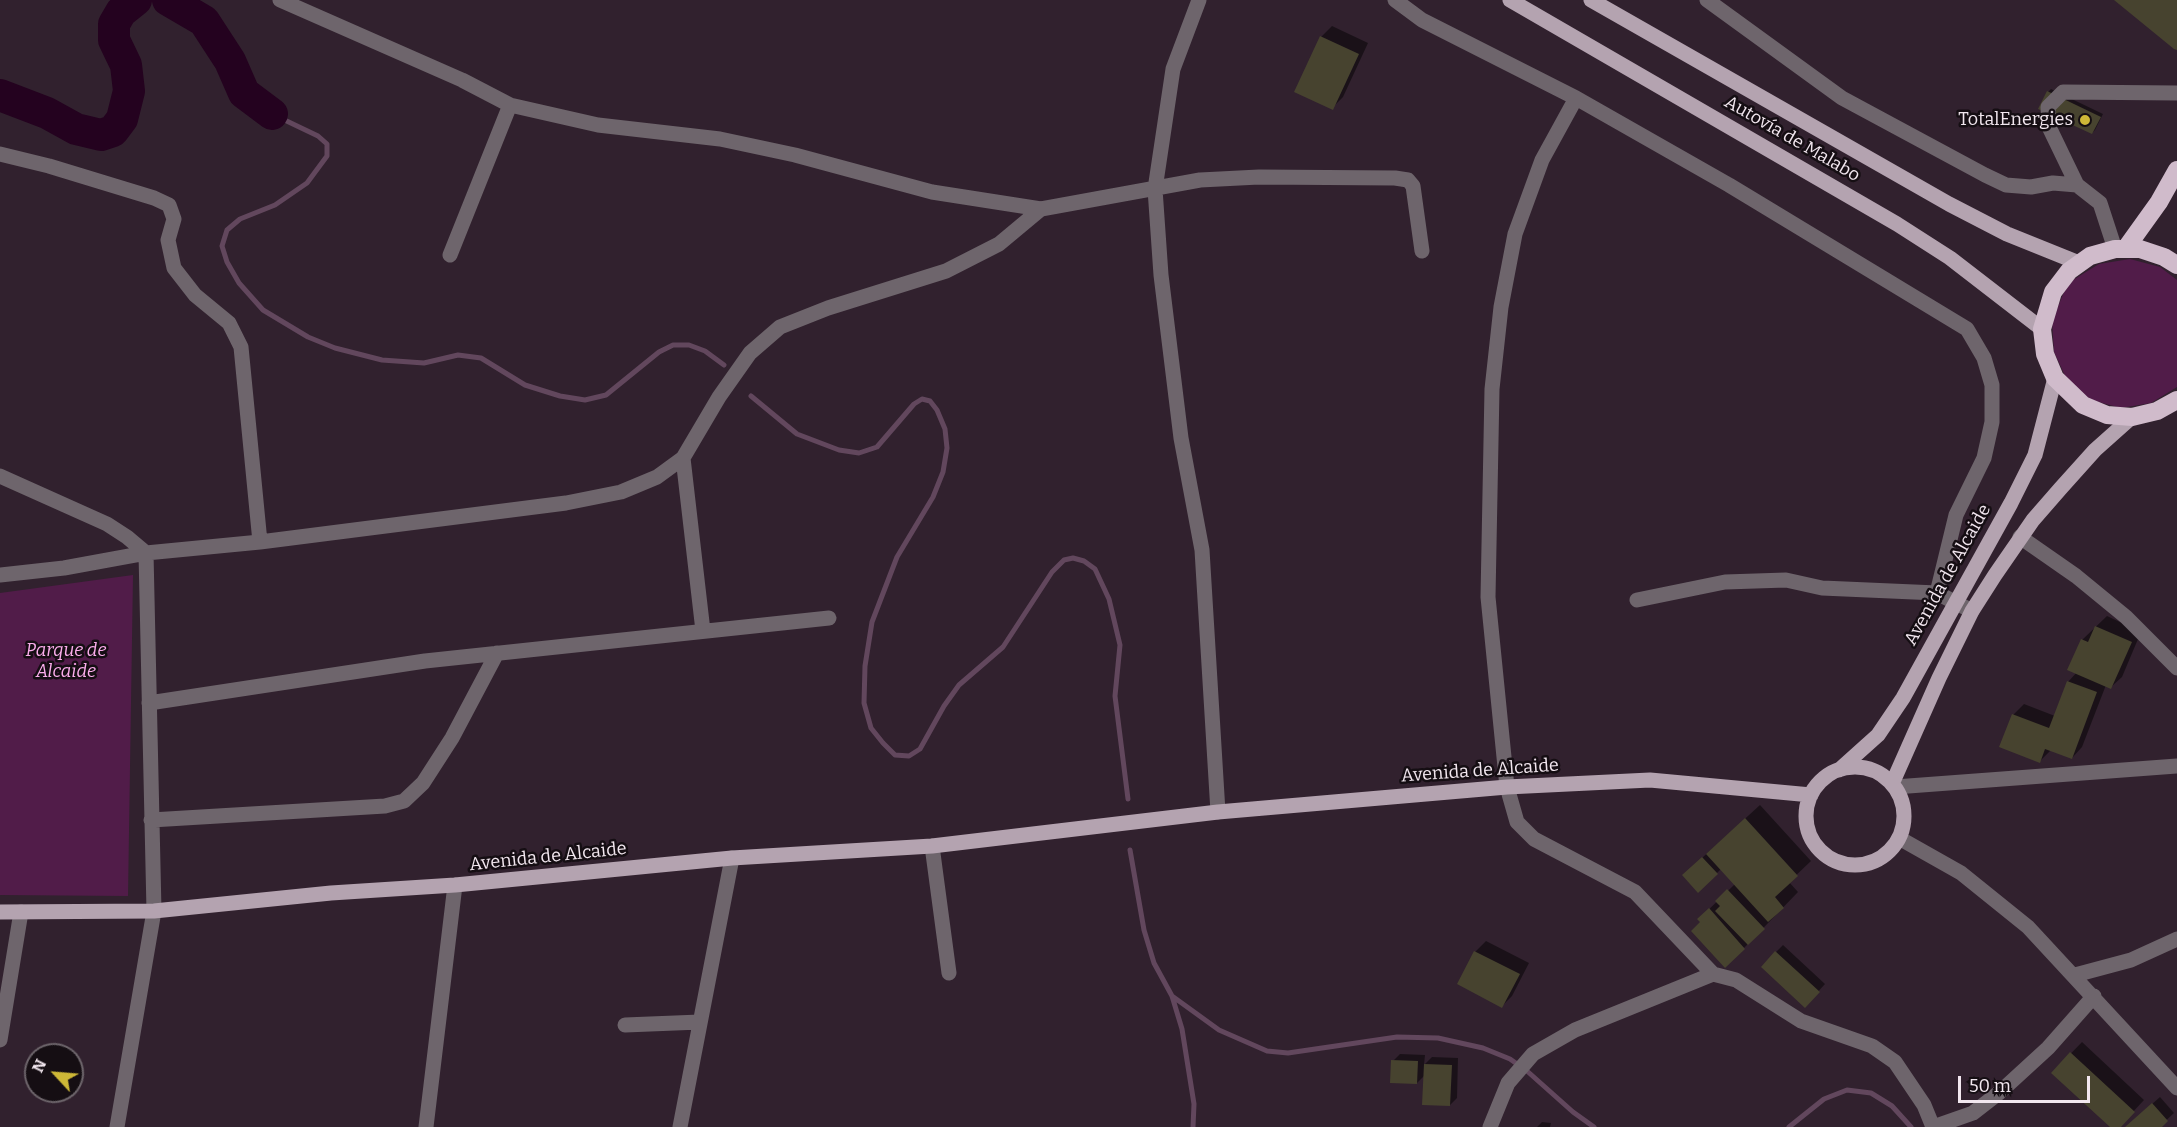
<!DOCTYPE html>
<html>
<head>
<meta charset="utf-8">
<style>
	body { margin:0 }
	#map { position:relative; width:2177px; height:1127px; overflow:hidden; background:#31212e; font-family:Bitter,serif }
	canvas { display:block }
	.north { position:absolute; left:24px; top:1043px; width:60px; height:60px; box-sizing:border-box; background:#150e13; border:2px solid #6d656b; border-radius:50%; rotate:296deg; font-size:16px; font-weight:700; line-height:24px; text-align:center; color:#f2e7ef }
	.north::after { content:''; display:block; margin:auto; width:21px; height:27px; background:#ceb837; clip-path:polygon(50% 0,100% 100%,50% 72%,0 100%) }
	.scale { position:absolute; left:1958px; top:1076px; width:132px; height:27px; box-sizing:border-box; border:3px solid #f2e7ef; border-top:0; padding-left:8px; font-size:18px; line-height:21px; white-space:nowrap; color:#f2e7ef; -webkit-text-stroke:4px #150e13; paint-order:stroke }
</style>
</head>
<body>
<div id="map">
<canvas width="2177" height="1127"></canvas>
<div class="north">N</div>
<div class="scale">50 m</div>
</div>
<script>
const g = document.querySelector('canvas').getContext('2d');
g.lineJoin = 'round';
function fillPath(path, color) {
  g.fillStyle = color;
  g.fill(path, 'evenodd');
}
function poly(rows) {
  const path = new Path2D();
  for (const r of rows) {
    if (r.length === 3) {
      path.moveTo(r[0] + r[2], r[1]);
      path.arc(r[0], r[1], r[2], 0, 2 * Math.PI);
      continue;
    }
    path.moveTo(r[0], r[1]);
    for (let i = 2; i < r.length; i += 2) path.lineTo(r[i], r[i + 1]);
  }
  return path;
}
function stroke(path, color, width, dash) {
  g.strokeStyle = color;
  g.lineWidth = width;
  g.lineCap = dash ? 'butt' : 'round';
  g.setLineDash(dash || []);
  g.stroke(path);
}
function write(font, color, halo, rows, align = 'center') {
  g.font = font + ' Bitter,serif';
  g.lineWidth = 5;
  g.setLineDash([]);
  g.textBaseline = 'middle';
  g.strokeStyle = halo;
  g.fillStyle = color;
  for (const [text, x, y, turn = 0] of rows) {
    g.save();
    g.translate(x, y);
    g.rotate((+turn || 0) * Math.PI / 180);
    g.textAlign = isNaN(turn) ? turn : align;
    if (halo) g.strokeText(text, 0, 0);
    g.fillText(text, 0, 0);
    g.restore();
  }
}
const green = poly([
	[2130,259,2160,267,2177,280,2177,387,2151,403,2121,408,2091,400,2067,380,2054,352,2052,321,2064,292,2073,280,2099,264],
	[133,575,128,896,0,895,0,593]
]);
const shadow = poly([
	[1332,26,1368,43,1343,97,1332,108,1321,37],
	[2051,89,2103,114,2095,130,2092,133,2048,92],
	[2107,616,2141,632,2122,677,2111,687,2106,685,2082,747,2072,758,2051,750,2040,761,2013,715,2024,704,2055,716,2068,682,2077,672,2082,640],
	[1760,805,1811,861,1789,882,1798,892,1744,948,1699,919,1735,884,1721,869,1699,891,1691,868],
	[1486,941,1529,963,1512,996,1502,1006,1459,984,1475,952],
	[1783,945,1825,984,1805,1006,1776,952],
	[2082,1042,2144,1100,2119,1127,2112,1127,2053,1072],
	[1400,1054,1425,1055,1424,1065,1432,1057,1458,1058,1457,1098,1450,1105,1425,1075,1417,1083,1393,1061],
	[2160,1097,2174,1113,2159,1127,2126,1127],
	[1542,1122,1551,1123,1550,1127,1537,1127]
]);
const stream = poly([
	[272,114,318,136,327,144,327,156,307,183,275,205,240,219,227,230,222,246,227,262,239,283,263,310,308,337,335,348,382,360,424,363,458,355,481,358,525,385,560,396,585,400,606,395,659,352,673,345,689,345,705,351,724,365],
	[751,396,797,434,839,450,859,453,877,447,914,404,922,399,930,401,937,410,945,429,947,448,943,472,933,497,897,557,872,622,865,666,864,703,871,728,883,743,895,755,909,756,920,749,944,706,959,685,1003,647,1052,572,1064,560,1073,558,1084,561,1095,569,1109,599,1120,645,1115,696,1128,799],
	[1130,850,1144,930,1154,963,1172,996,1182,1029,1194,1104,1193,1127],
	[1172,996,1219,1030,1267,1051,1288,1053,1397,1037,1438,1038,1483,1048,1510,1059,1527,1071,1573,1112,1594,1127],
	[1789,1127,1824,1099,1847,1090,1871,1093,1892,1106,1911,1127]
]);
const river = poly([
	[168,0,204,21,230,61,244,93,272,114],
	[0,95,47,113,76,129,101,135,113,131,122,119,129,91,126,65,114,40,114,24,121,12,136,0]
]);
const building = poly([
	[2114,0,2177,0,2177,50,2174,49],
	[1320,36,1359,54,1333,110,1294,92],
	[2047,91,2101,117,2092,134,2038,109],
	[2095,626,2132,642,2111,689,2067,670,2081,639,2088,642],
	[2067,681,2097,692,2072,759,2045,749,2040,763,1999,747,2012,714,2049,728],
	[1745,818,1798,876,1775,897,1784,908,1768,922,1706,854],
	[1702,857,1718,874,1698,893,1682,875],
	[1727,889,1765,929,1748,945,1715,911,1720,906,1715,901],
	[1709,908,1745,949,1725,968,1691,931,1700,922,1697,919],
	[1474,951,1520,974,1502,1008,1457,984],
	[1775,951,1820,992,1805,1008,1761,967],
	[2070,1052,2135,1112,2121,1127,2110,1127,2051,1073],
	[1391,1060,1418,1061,1417,1084,1390,1083],
	[1424,1064,1452,1065,1450,1106,1422,1105],
	[2152,1103,2168,1121,2162,1127,2125,1127]
]);
const minor = poly([
	[280,0,462,80,510,105,598,125,720,139,795,155,932,192,1041,209],
	[1199,0,1173,69,1155,189,1161,275,1181,438,1202,550,1218,812],
	[1395,0,1422,20,1576,98,1729,185,1967,329,1984,358,1992,385,1992,422,1984,458,1956,515,1937,593,1972,611],
	[1707,0,1842,98,1985,175,2006,185,2031,187,2053,183,2077,185,2100,203,2115,249],
	[0,154,49,166,154,198,169,205,174,219,168,240,174,268,195,295,229,323,241,347,260,542],
	[2077,185,2049,127,2048,107,2063,92,2177,93],
	[450,255,510,105],
	[683,458,703,631],
	[0,476,107,524,127,537,146,553,154,911,117,1127],
	[2020,537,2076,576,2126,617,2177,668],
	[0,575,64,568,146,553,260,542,566,503,621,492,657,477,683,458,719,397,750,353,780,327,828,308,946,271,999,244,1041,209,1200,180,1259,177,1395,178,1408,180,1413,186,1422,251],
	[1637,600,1725,582,1786,580,1822,588,1937,593],
	[149,703,425,661,829,618],
	[1895,787,2177,766],
	[151,820,385,806,404,801,423,783,452,738,497,653],
	[1899,838,1961,873,2028,927,2177,1088],
	[932,846,949,973],
	[1713,974,1736,980,1801,1021,1872,1046,1895,1062,1924,1105,1933,1127],
	[2075,975,2131,960,2177,939],
	[625,1025,700,1022],
	[0,1040,21,912],
	[426,1127,455,885],
	[680,1127,732,858],
	[1490,1127,1508,1083,1533,1054,1575,1030,1713,974,1635,892,1534,839,1517,822,1507,787,1488,597,1492,389,1501,307,1515,234,1542,160,1576,98],
	[1933,1127,1973,1113,2000,1092,2048,1048,2094,996]
]);
const major = poly([
	[1510,0,1897,224,1950,258,2042,329],
	[1591,0,1949,204,2007,234,2079,263],
	[1855,816,49],
	[1839,770,1878,735,1903,698,2011,503,2035,455,2055,378],
	[1892,784,1939,678,1972,611,1995,575,2033,520,2060,489,2095,450,2132,417],
	[0,912,154,911,331,893,455,885,732,858,932,846,1218,812,1507,787,1650,780,1811,795]
]);
const highway = poly([
	[2126,248,2159,202,2177,170],
	[2177,265,2164,257,2140,249,2115,249,2090,256,2069,271,2053,292,2042,329,2045,354,2055,378,2083,405,2107,415,2132,417,2157,411,2177,400]
]);
const markers = [
	[2085,120,6,"#ceb837"]
];
const poiNames = [
	["TotalEnergies",2073,120]
];
const streetNames = [
	["Autovía de Malabo",1792,139,30],
	["Avenida de Alcaide",1948,575,-61],
	["Avenida de Alcaide",1480,771,-4],
	["Avenida de Alcaide",548,857,-6]
];
const parkNames = [
	["Parque de",66,651],
	["Alcaide",66,672]
];
fillPath(green, '#511c49');
fillPath(shadow, '#0007');
stroke(stream, '#62475d', 5);
stroke(river, '#24021f', 32);
fillPath(building, '#47432f');
stroke(minor, '#6e656c', 15);
stroke(major, '#b4a3b0', 15);
stroke(highway, '#d0bbcb', 18);
for (const [x, y, r, color] of markers) {
  const dot = new Path2D();
  dot.arc(x, y, r, 0, 2 * Math.PI);
  g.fillStyle = color;
  g.fill(dot);
  stroke(dot, '#150e13', 2);
}
write('18px', '#f2e7ef', '#150e13', poiNames, 'right');
write('18px', '#f2e7ef', '#150e13', streetNames);
write('italic 18px', '#fbadec', '#150e13', parkNames);
</script>
</body>
</html>
